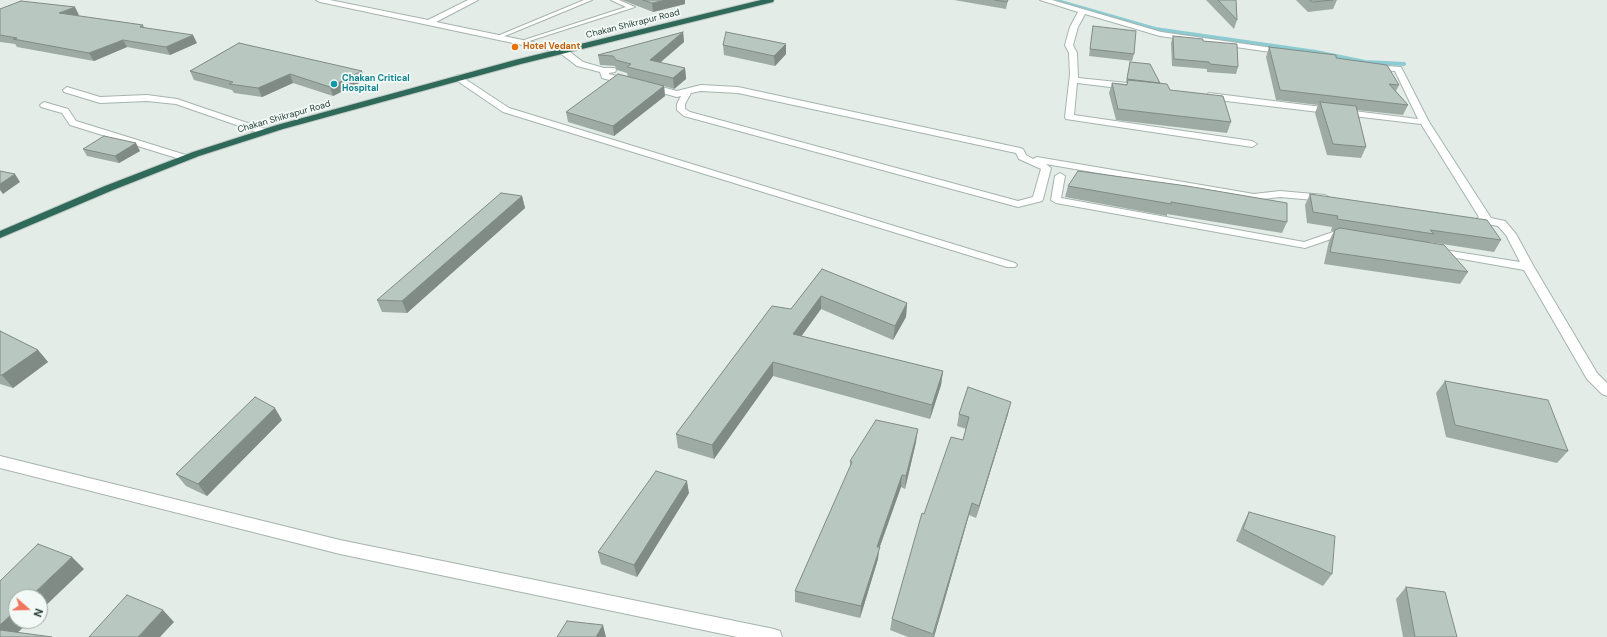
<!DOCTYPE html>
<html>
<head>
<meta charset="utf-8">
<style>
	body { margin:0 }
	#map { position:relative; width:1607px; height:637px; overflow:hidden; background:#e3ece7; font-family:"DM Sans",sans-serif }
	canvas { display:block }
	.north { position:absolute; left:8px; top:589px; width:40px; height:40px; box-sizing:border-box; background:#f3f9f6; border:1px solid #a0aea8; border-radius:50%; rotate:110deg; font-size:11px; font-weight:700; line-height:16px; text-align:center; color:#233d34 }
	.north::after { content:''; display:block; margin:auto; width:14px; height:18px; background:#f0775d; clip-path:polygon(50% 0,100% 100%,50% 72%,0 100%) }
</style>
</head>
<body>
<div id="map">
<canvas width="1607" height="637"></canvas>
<div class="north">N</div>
</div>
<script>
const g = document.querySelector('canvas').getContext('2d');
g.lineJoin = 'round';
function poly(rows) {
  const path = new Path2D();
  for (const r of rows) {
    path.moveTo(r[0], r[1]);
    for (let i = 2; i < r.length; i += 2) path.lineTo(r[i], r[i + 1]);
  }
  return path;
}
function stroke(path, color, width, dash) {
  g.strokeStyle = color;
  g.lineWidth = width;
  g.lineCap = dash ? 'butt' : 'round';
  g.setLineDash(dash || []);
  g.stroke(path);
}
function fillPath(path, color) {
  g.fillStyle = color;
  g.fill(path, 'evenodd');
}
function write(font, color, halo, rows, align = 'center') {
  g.font = font + ' "DM Sans",sans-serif';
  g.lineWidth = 3.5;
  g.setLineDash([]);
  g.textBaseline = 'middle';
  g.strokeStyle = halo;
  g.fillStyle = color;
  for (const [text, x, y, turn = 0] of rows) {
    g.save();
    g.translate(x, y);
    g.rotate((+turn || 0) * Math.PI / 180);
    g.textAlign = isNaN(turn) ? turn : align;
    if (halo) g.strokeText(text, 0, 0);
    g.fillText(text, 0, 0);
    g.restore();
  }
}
const stream = poly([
	[1054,0,1155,29,1316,52,1365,62,1404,64]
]);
const lane = poly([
	[584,0,592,0,500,38,495,37,584,0],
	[611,0,619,0,635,7,520,44,515,43,626,7,611,0]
]);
const street = poly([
	[316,0,330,0,428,20,468,0,478,0,436,22,566,49,583,62,604,68,615,68,616,70,615,72,609,73,609,74,631,80,632,82,628,85,602,78,600,72,577,66,560,53,320,2,316,0],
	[1040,0,1052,0,1161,32,1287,50,1288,52,1284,54,1160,36,1085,14,1078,27,1073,45,1077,53,1078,78,1127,83,1131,86,1127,89,1077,83,1074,115,1252,141,1257,144,1252,147,1066,119,1065,117,1070,74,1069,53,1065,45,1070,27,1078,12,1040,0],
	[1371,65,1401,67,1429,122,1491,218,1505,221,1516,234,1534,267,1597,373,1607,383,1607,396,1602,394,1587,379,1524,270,1434,254,1433,252,1438,249,1520,262,1506,235,1498,226,1476,222,1475,220,1479,217,1421,124,1209,99,1205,96,1209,93,1418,119,1395,71,1371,69,1370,67,1371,65],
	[459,75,509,108,1015,263,1017,265,1015,267,1007,267,503,112,456,80,455,78,456,76,459,75],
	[650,84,677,91,701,85,738,87,1020,148,1023,149,1026,155,1033,159,1037,157,1254,194,1280,191,1325,195,1330,198,1325,201,1280,197,1254,200,1046,164,1051,168,1043,199,1042,201,1018,207,684,116,677,110,677,104,681,96,677,97,647,89,646,87,647,85,650,84],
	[701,91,738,93,1016,153,1019,159,1041,169,1033,197,1018,201,690,112,685,109,685,104,691,93,701,91],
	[67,87,100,97,147,95,177,99,268,130,270,132,268,134,262,134,176,104,147,101,100,103,64,92,63,90,67,87],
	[44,102,68,109,76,121,189,156,191,158,189,160,183,160,70,125,62,113,41,107,40,105,44,102],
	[1060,173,1065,176,1061,198,1304,242,1333,232,1351,235,1352,237,1347,240,1334,238,1305,248,1056,203,1051,200,1055,176,1060,173],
	[0,456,340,540,774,629,780,631,782,637,737,637,340,554,0,468,0,456]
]);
const highway = poly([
	[761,0,774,0,773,2,521,64,283,129,199,156,113,190,0,238,0,231,105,186,193,152,277,125,515,60,761,0]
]);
const wall = poly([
	[622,0,685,0,685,4,653,12],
	[954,0,1008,0,1006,9],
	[1206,0,1236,0,1237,20,1234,29],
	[1296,0,1337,0,1333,9,1308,12],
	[0,9,79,15,76,16,143,25,145,28,197,43,170,55,127,47,94,61,17,47,15,44,0,42],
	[1093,26,1134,54,1132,61,1089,56],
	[683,32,684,42,660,63,685,68,686,79,674,89,664,86,665,96,614,136,568,122,566,112,628,77,627,73,617,70,615,66,600,65,598,55],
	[1173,36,1203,41,1238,67,1236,74,1207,72,1207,69,1172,66,1171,43],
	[239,43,365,80,333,96,293,83,262,97,234,93,232,90,194,80,190,71],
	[786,44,786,54,775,66,724,55,723,45],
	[1269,47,1336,58,1399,85,1396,91,1408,105,1403,115,1357,110,1366,147,1361,158,1327,155,1315,113,1318,105,1276,100,1266,57],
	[1130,62,1170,90,1231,122,1227,133,1116,120,1109,93,1112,83,1127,84,1127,82,1126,82],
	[83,149,140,151,119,163,87,156],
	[1078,171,1287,222,1282,233,1167,214,1167,216,1065,197,1068,186],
	[1310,194,1501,240,1494,252,1429,242,1468,272,1460,284,1324,264,1329,241,1334,231,1331,231,1332,227,1307,223,1305,205],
	[522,196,525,208,407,313,382,312,377,300],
	[822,269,907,303,906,317,893,340,821,309,801,336,943,371,941,385,930,419,773,376,714,459,678,448,676,434,791,309],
	[0,331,38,350,48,362,13,388,0,384],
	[1445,381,1568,451,1557,463,1446,437,1436,393],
	[959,414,1008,414,976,518,969,515,934,637,908,637,890,630,892,619,924,514,963,440,966,429,957,426],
	[282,420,207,496,186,486,176,474],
	[916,442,905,489,901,487,879,549,878,559,860,618,795,602,795,591,850,467,850,461],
	[689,493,637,577,601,564,598,552],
	[1249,512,1332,574,1323,586,1236,541,1243,524],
	[1406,587,1457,637,1403,637,1396,599]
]);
const shadedWall = poly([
	[666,0,685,0,685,4,653,12,652,3],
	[75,7,79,15,63,21,59,13],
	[683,32,684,42,651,70,650,60],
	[193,35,197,43,170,55,166,47],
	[123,40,127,47,94,61,89,53],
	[786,44,786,54,775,66,774,56],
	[685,68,686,79,674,89,673,78],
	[362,71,365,80,333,96,330,87],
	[290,74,293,83,262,97,258,88],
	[664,86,665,96,614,136,613,126],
	[136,143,140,151,119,163,115,156],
	[15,174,20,182,3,194,0,190,0,184],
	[522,196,525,208,407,313,402,301],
	[821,296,821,309,793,348,793,334],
	[907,303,906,317,893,340,895,326],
	[38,350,48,362,13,388,2,375],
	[773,362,773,376,714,459,712,445],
	[943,371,941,385,930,419,932,405],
	[1011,402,1008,414,976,518,979,506],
	[275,408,282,420,207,496,198,484],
	[918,429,916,442,905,489,906,476],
	[902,475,901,487,879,549,878,559,860,618,861,606,877,547],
	[687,481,689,493,637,577,634,565],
	[972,503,969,515,934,637,933,637],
	[72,557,84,569,40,611,40,597,30,597],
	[16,610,16,621,30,621,13,637,0,634,0,625],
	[163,610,174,622,160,637,138,637],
	[603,625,606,637,596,637]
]);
const building = poly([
	[643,0,666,0,652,3,643,0],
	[995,0,1008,0,1007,2,995,0],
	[1218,0,1236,0,1237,20,1218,0],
	[1310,0,1333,0,1312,2,1310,0],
	[21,1,75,7,59,13,143,25,140,27,193,35,166,47,123,40,89,53,13,39,17,38,0,35,0,9,21,1],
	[1093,26,1136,31,1134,54,1090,49,1093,26],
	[683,32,650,60,685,68,673,78,627,67,631,64,616,60,613,56,598,55,683,32],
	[726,32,786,44,774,56,723,45,726,32],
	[1173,36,1203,39,1203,41,1237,44,1238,67,1210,64,1209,62,1174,59,1173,36],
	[239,43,362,71,330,87,290,74,258,88,229,84,233,82,190,71,239,43],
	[1269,47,1336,55,1336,58,1387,65,1399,85,1389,84,1408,105,1280,90,1269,47],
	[1130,62,1150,64,1160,83,1127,79,1130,62],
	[618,74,664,86,613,126,566,112,618,74],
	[1128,80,1167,84,1170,90,1223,96,1231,122,1118,109,1112,83,1127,85,1128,80],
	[1320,102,1356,106,1366,147,1333,144,1320,102],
	[104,136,136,143,115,156,83,149,104,136],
	[0,171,15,174,0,184,0,171],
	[1078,171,1187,186,1287,203,1287,222,1171,202,1171,204,1068,186,1078,171],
	[501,193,522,196,402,301,377,300,501,193],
	[1310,194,1487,220,1501,240,1430,230,1434,234,1337,219,1338,216,1313,212,1310,194],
	[1340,228,1444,245,1468,272,1330,252,1335,230,1340,228],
	[822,269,907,303,895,326,821,296,793,334,943,371,932,405,773,362,712,445,676,434,772,306,791,309,822,269],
	[0,331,38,350,2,375,0,375,0,331],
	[1445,381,1548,400,1568,451,1455,425,1445,381],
	[968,387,1011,402,979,506,972,503,933,634,892,619,922,513,924,514,951,437,963,440,969,417,959,414,968,387],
	[255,397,275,408,198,484,176,474,255,397],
	[876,420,918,429,906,476,902,475,877,547,880,547,861,606,795,591,852,462,850,461,876,420],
	[656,471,687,481,634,565,598,552,656,471],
	[1249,512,1335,536,1332,574,1243,529,1249,512],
	[38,544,72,557,30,597,16,597,16,610,0,625,0,581,38,544],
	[1406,587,1445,592,1457,637,1415,637,1406,587],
	[127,595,163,610,138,637,89,637,127,595],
	[567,621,603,625,596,637,557,637,567,621],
	[0,630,52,637,0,637,0,630]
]);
const markers = [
	[515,47,4,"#e8710a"],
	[334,84,4,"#0f9aa8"]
];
const farStreetnames = [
	["Chakan Shikrapur Road",633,24,-14],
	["Chakan Shikrapur Road",284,117,-16]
];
const farFoodnames = [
	["Hotel Vedant",523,47]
];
const farCulturenames = [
	["Chakan Critical",342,79],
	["Hospital",342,89]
];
stroke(stream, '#8ccbd1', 4);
stroke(lane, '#a6b4ae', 2);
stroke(street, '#a6b4ae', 2);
stroke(highway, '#c1c9c6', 2);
fillPath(lane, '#fff');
fillPath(street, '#fff');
fillPath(highway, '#2f6959');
fillPath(wall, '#9eaba5');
fillPath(shadedWall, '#818b86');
fillPath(building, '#b8c7c0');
stroke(building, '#818b86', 1);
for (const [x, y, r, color] of markers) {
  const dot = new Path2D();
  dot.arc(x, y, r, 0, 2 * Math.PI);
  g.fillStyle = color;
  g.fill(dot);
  stroke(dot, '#f3f9f6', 1.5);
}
write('9px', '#233d34', '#f3f9f6', farStreetnames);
write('bold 9px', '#c56008', '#f3f9f6', farFoodnames, 'left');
write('bold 9px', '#0d838f', '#f3f9f6', farCulturenames, 'left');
</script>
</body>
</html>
